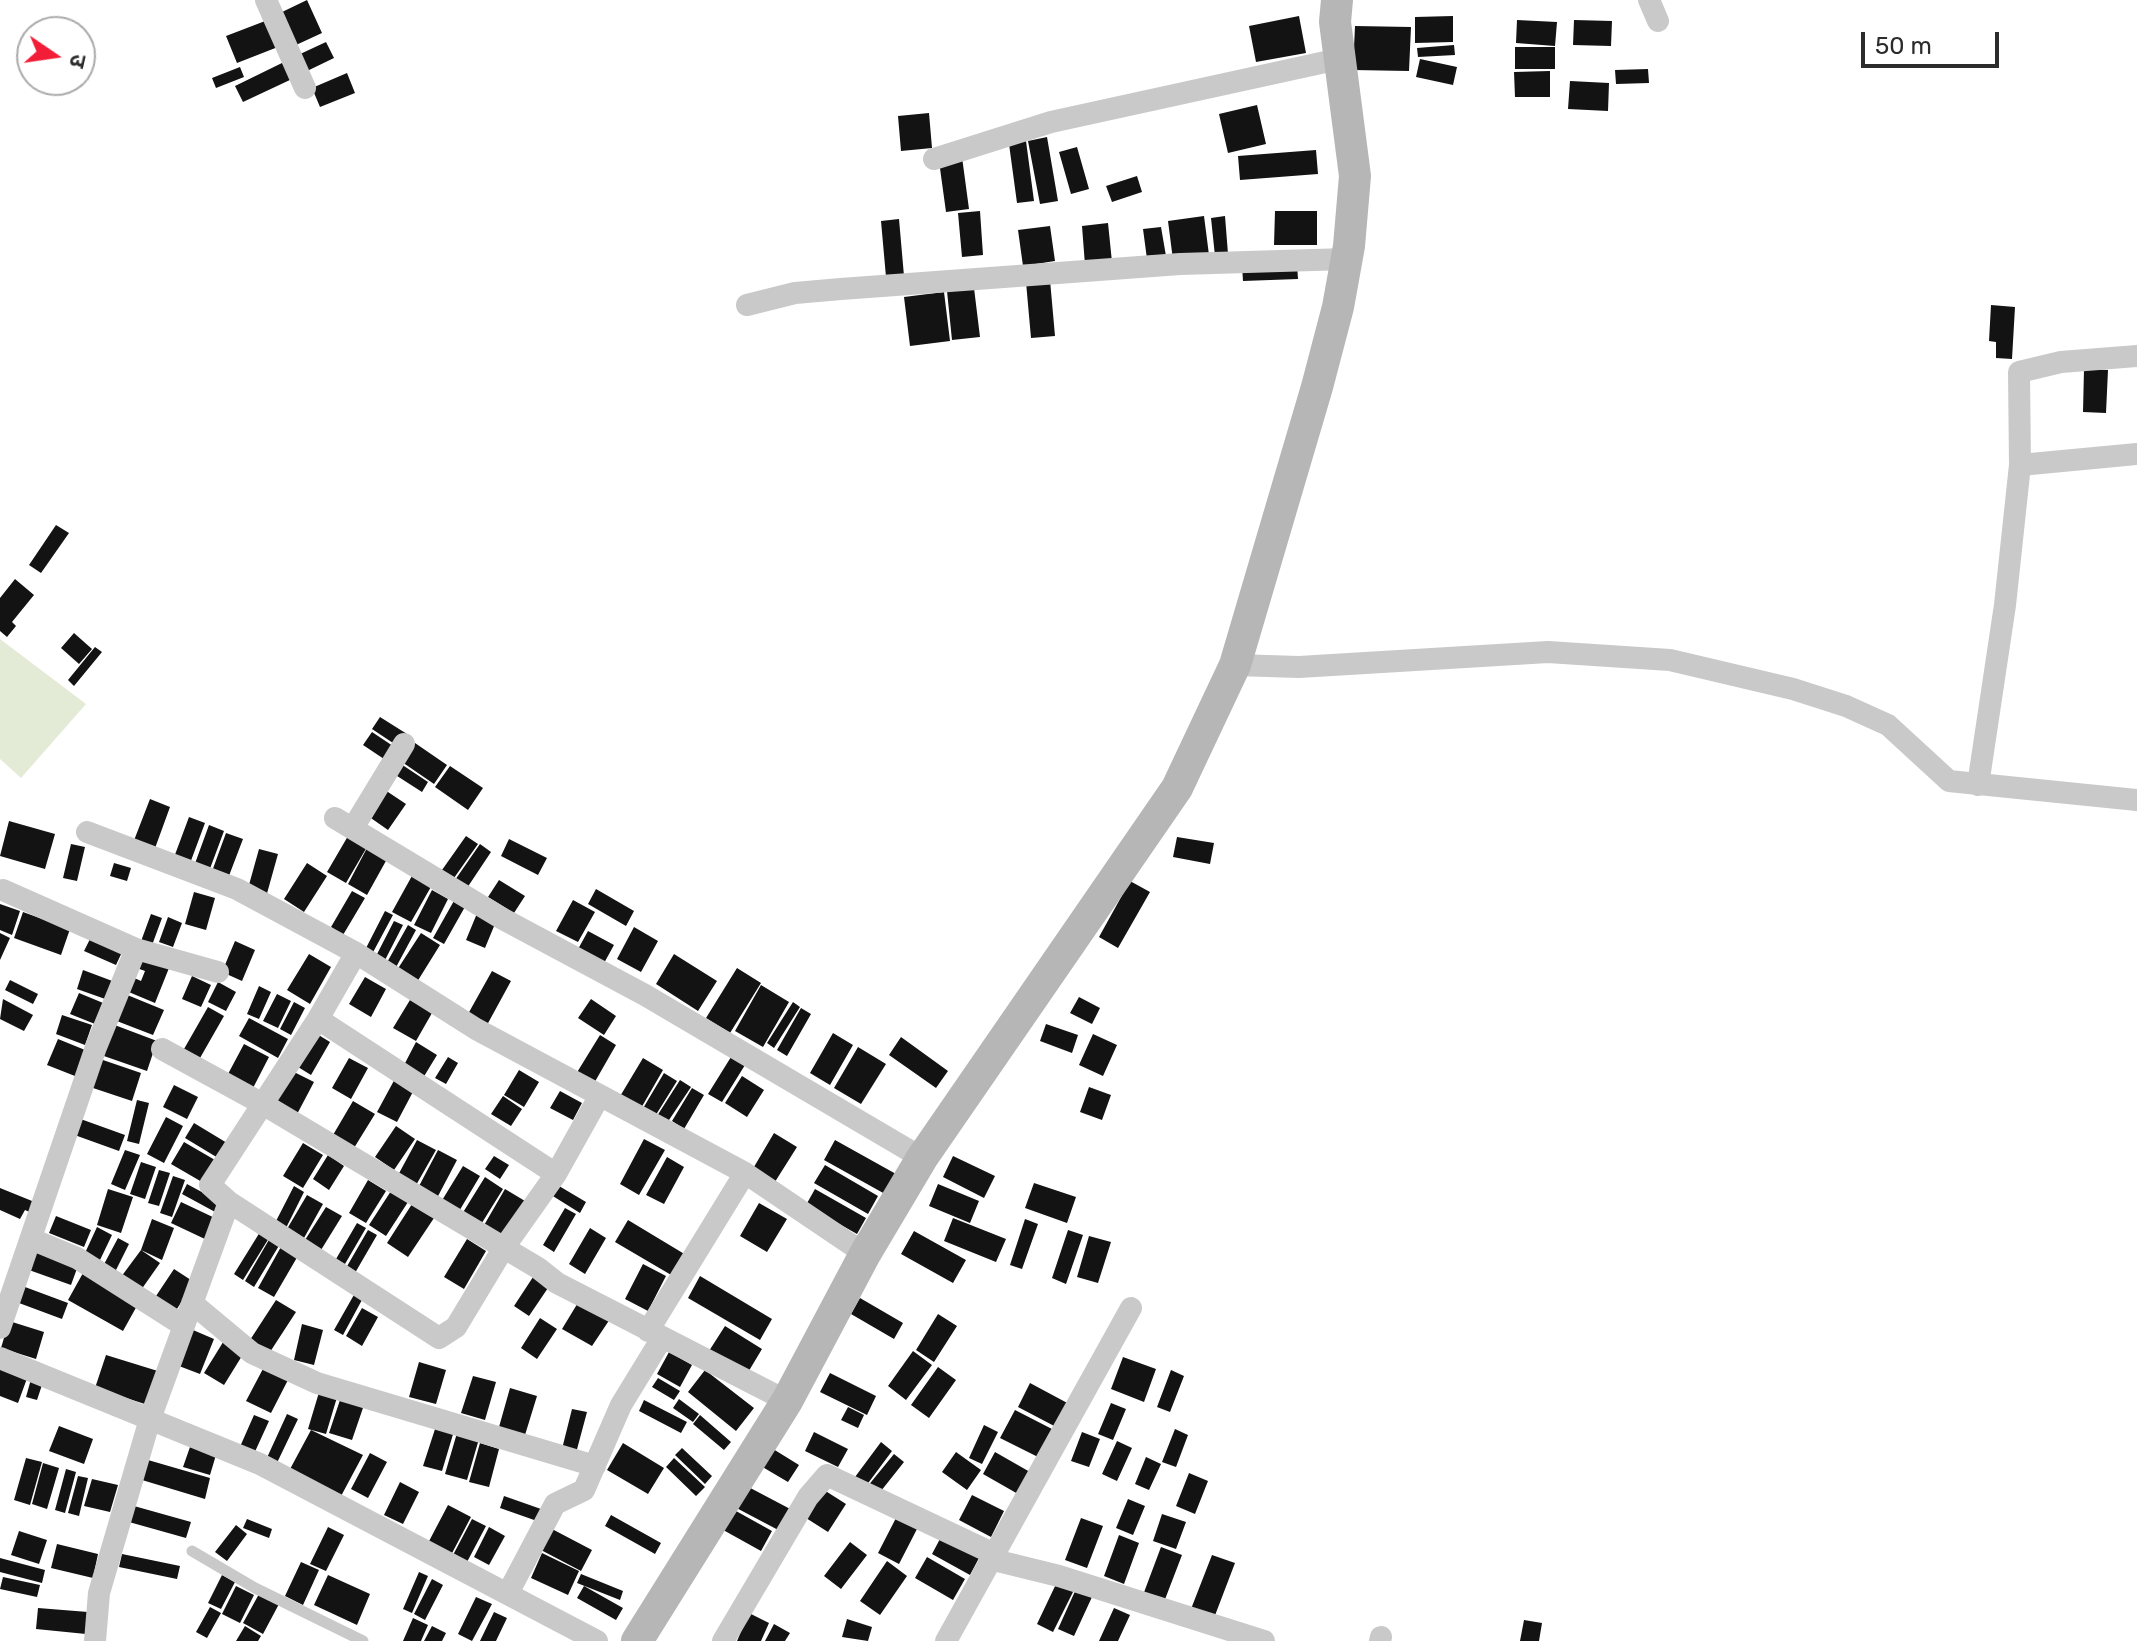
<!DOCTYPE html>
<html>
<head>
<meta charset="utf-8">
<style>
	body { margin:0 }
	#map { position:relative; width:2137px; height:1641px; overflow:hidden; background:#fff; font-family:Rubik,"Noto Sans Devanagari",sans-serif }
	canvas { display:block }
	.north { position:absolute; left:16px; top:16px; width:80px; height:80px; box-sizing:border-box; background:#fff; border:2px solid #ababab; border-radius:50%; rotate:103deg; font-size:22px; font-weight:700; line-height:32px; text-align:center; color:#2c2c2c }
	.north::after { content:''; display:block; margin:auto; width:28px; height:36px; background:#f21e37; clip-path:polygon(50% 0,100% 100%,50% 72%,0 100%) }
	.scale { position:absolute; left:1861px; top:32px; width:138px; height:36px; box-sizing:border-box; border:4px solid #2c2c2c; border-top:0; padding-left:10px; font-size:24px; line-height:28px; white-space:nowrap; color:#2c2c2c; -webkit-text-stroke:6px #fff; paint-order:stroke }
</style>
</head>
<body>
<div id="map">
<canvas width="2137" height="1641"></canvas>
<div class="north">उ</div>
<div class="scale">50 m</div>
</div>
<script>
const g = document.querySelector('canvas').getContext('2d');
g.lineJoin = 'round';
function fillPath(path, color) {
  g.fillStyle = color;
  g.fill(path, 'evenodd');
}
function poly(rows) {
  const path = new Path2D();
  for (const r of rows) {
    path.moveTo(r[0], r[1]);
    for (let i = 2; i < r.length; i += 2) path.lineTo(r[i], r[i + 1]);
  }
  return path;
}
function stroke(path, color, width, dash) {
  g.strokeStyle = color;
  g.lineWidth = width;
  g.lineCap = dash ? 'butt' : 'round';
  g.setLineDash(dash || []);
  g.stroke(path);
}
const green = poly([
	[0,639,86,704,21,778,0,759]
]);
const building = poly([
	[307,0,322,33,296,45,280,13],
	[1299,16,1306,53,1256,62,1249,26],
	[1453,16,1453,42,1415,43,1415,17],
	[273,18,283,45,237,63,226,36],
	[1517,20,1557,22,1555,46,1516,43],
	[1574,20,1612,21,1611,46,1573,45],
	[1355,26,1411,27,1409,71,1353,70],
	[326,42,334,58,305,72,298,55],
	[1454,45,1455,55,1418,57,1417,48],
	[1515,47,1555,47,1555,69,1515,69],
	[1420,59,1457,67,1453,85,1416,77],
	[284,62,292,79,243,102,235,86],
	[240,67,244,77,216,88,212,78],
	[1648,69,1649,83,1616,84,1615,70],
	[1550,71,1550,97,1515,97,1514,72],
	[347,73,355,93,320,107,312,88],
	[1570,81,1609,83,1608,111,1568,109],
	[1257,105,1266,144,1228,153,1219,114],
	[929,113,932,148,901,151,898,116],
	[1047,137,1058,201,1040,204,1028,141],
	[1026,141,1034,201,1017,203,1009,144],
	[1077,147,1089,189,1071,194,1059,152],
	[1316,150,1318,174,1240,180,1238,156],
	[962,157,969,209,946,212,939,161],
	[1137,176,1142,192,1112,202,1106,186],
	[980,211,983,255,962,257,958,213],
	[1275,211,1317,211,1317,245,1274,245],
	[1204,216,1209,255,1173,260,1168,221],
	[1225,216,1228,254,1215,256,1211,218],
	[899,219,904,276,886,277,881,221],
	[1108,223,1112,262,1085,265,1082,226],
	[1050,226,1055,261,1023,266,1018,230],
	[1161,227,1166,256,1147,259,1143,229],
	[1297,264,1298,279,1243,281,1242,266],
	[1050,280,1055,336,1031,338,1026,282],
	[974,288,980,337,952,340,947,291],
	[944,292,950,341,910,346,904,297],
	[1991,305,2015,307,2012,359,1996,358,1996,342,1989,341],
	[2084,369,2108,370,2106,413,2083,412],
	[56,525,69,533,41,573,29,565],
	[15,579,34,595,12,622,16,626,7,637,0,631,0,598],
	[74,633,92,649,79,664,61,648],
	[95,647,102,652,74,686,68,680],
	[380,717,407,734,399,747,372,729],
	[372,732,396,748,387,761,363,745],
	[415,743,447,765,434,784,402,762],
	[401,764,428,782,422,792,394,774],
	[450,766,483,788,468,810,435,787],
	[385,790,406,804,388,830,368,816],
	[150,799,170,807,154,851,133,843],
	[189,817,205,823,189,866,173,860],
	[9,821,55,834,45,869,0,856],
	[209,825,224,831,208,874,193,869],
	[226,833,243,839,227,881,211,874],
	[348,836,367,847,346,883,327,872],
	[466,836,478,844,454,878,442,870],
	[1177,837,1214,843,1210,864,1173,857],
	[509,839,547,858,538,875,501,856],
	[71,844,85,847,77,881,63,878],
	[480,844,491,852,467,888,455,880],
	[367,848,387,859,367,895,348,884],
	[259,849,278,854,266,897,247,892],
	[114,863,131,868,127,881,110,876],
	[307,863,327,876,304,912,284,899],
	[413,874,432,885,411,922,392,912],
	[499,880,525,896,514,913,488,897],
	[1130,881,1150,892,1118,948,1099,937],
	[596,889,634,911,626,926,588,904],
	[432,890,448,899,431,933,414,925],
	[352,891,365,898,343,935,331,927],
	[194,892,215,898,206,930,185,924],
	[455,899,466,905,444,944,433,938],
	[573,900,595,912,578,942,556,931],
	[0,904,20,911,12,935,0,930],
	[385,911,393,915,371,956,364,952],
	[478,911,497,919,485,948,466,940],
	[23,912,70,929,61,955,14,938],
	[151,914,162,918,151,948,140,944],
	[168,917,182,923,173,947,159,942],
	[394,921,403,925,384,962,375,958],
	[408,925,416,930,394,971,385,966],
	[634,927,658,941,641,972,617,959],
	[588,931,614,945,603,965,577,951],
	[0,933,10,938,0,960],
	[421,933,440,945,417,982,397,970],
	[91,937,123,950,116,965,84,951],
	[235,941,255,950,242,981,222,972],
	[309,954,331,967,310,1004,287,990],
	[674,954,717,981,698,1011,656,984],
	[137,955,169,968,155,1003,124,990,130,976,141,981,145,971,134,967],
	[737,968,761,983,730,1033,706,1018],
	[83,970,115,982,108,1000,77,989],
	[492,971,511,981,487,1025,468,1014],
	[192,976,211,985,201,1007,182,999],
	[365,977,386,989,371,1017,349,1004],
	[10,980,38,994,33,1004,5,990],
	[218,982,236,992,226,1011,208,1002],
	[761,985,789,1002,763,1047,735,1031],
	[259,986,271,992,259,1019,247,1014],
	[120,992,164,1010,153,1035,109,1018],
	[79,993,108,1005,100,1026,70,1014],
	[277,994,291,1001,278,1028,263,1021],
	[1079,997,1100,1008,1092,1024,1070,1013],
	[3,999,33,1015,24,1031,0,1019],
	[591,999,616,1016,604,1035,578,1018],
	[410,1000,432,1013,416,1041,393,1028],
	[294,1002,305,1008,291,1035,280,1029],
	[793,1002,800,1007,774,1048,767,1043],
	[208,1007,224,1016,200,1058,184,1049],
	[801,1008,811,1014,787,1056,777,1050],
	[62,1015,92,1025,85,1045,56,1034],
	[249,1018,288,1039,278,1058,239,1036],
	[112,1024,157,1041,147,1071,101,1055],
	[1046,1024,1078,1035,1072,1053,1040,1041],
	[833,1033,853,1045,830,1085,810,1073],
	[317,1034,330,1042,311,1075,298,1067],
	[1093,1034,1117,1045,1103,1076,1079,1065],
	[600,1035,616,1045,593,1085,576,1074],
	[901,1037,948,1071,936,1088,889,1055],
	[58,1039,90,1052,80,1078,47,1065],
	[416,1042,437,1055,423,1078,403,1067],
	[244,1044,269,1057,253,1088,228,1074],
	[858,1047,886,1064,861,1104,834,1088],
	[448,1057,458,1063,446,1084,435,1078],
	[731,1057,745,1065,722,1102,708,1094],
	[349,1058,368,1068,351,1099,332,1088],
	[643,1058,663,1070,640,1110,619,1098],
	[100,1059,141,1073,132,1101,90,1087],
	[288,1069,314,1082,295,1118,270,1105],
	[519,1070,539,1082,524,1107,504,1095],
	[664,1073,677,1081,654,1118,642,1110],
	[397,1075,416,1086,397,1122,377,1112],
	[742,1076,764,1090,747,1117,725,1103],
	[680,1080,691,1087,667,1123,657,1116],
	[174,1085,198,1097,187,1119,163,1107],
	[1089,1087,1111,1095,1102,1120,1080,1112],
	[692,1088,704,1095,684,1129,672,1121],
	[560,1091,582,1103,573,1120,550,1108],
	[503,1096,522,1109,511,1126,491,1114],
	[137,1100,149,1103,139,1144,127,1141],
	[353,1101,375,1114,354,1148,333,1135],
	[75,1117,125,1135,119,1151,69,1133],
	[166,1117,183,1126,164,1163,147,1154],
	[194,1123,232,1146,223,1161,185,1138],
	[396,1126,415,1139,394,1170,375,1157],
	[774,1133,797,1147,773,1185,751,1172],
	[644,1139,665,1150,639,1195,620,1184],
	[417,1140,436,1150,415,1187,397,1177],
	[835,1140,896,1174,885,1194,824,1160],
	[184,1142,215,1160,202,1182,171,1164],
	[303,1143,323,1155,303,1188,283,1176],
	[125,1150,140,1155,125,1190,111,1184],
	[438,1150,457,1160,437,1198,418,1188],
	[328,1155,344,1166,329,1190,313,1179],
	[494,1156,509,1165,500,1179,485,1169],
	[953,1156,995,1176,984,1198,943,1177],
	[667,1157,684,1167,664,1204,646,1195],
	[141,1162,156,1167,145,1199,130,1194],
	[825,1165,878,1196,868,1214,814,1183],
	[463,1166,480,1176,458,1213,441,1202],
	[159,1170,170,1173,159,1206,148,1203],
	[173,1176,185,1180,172,1217,160,1213],
	[485,1177,503,1189,480,1226,462,1214],
	[368,1180,386,1191,366,1223,349,1213],
	[554,1183,586,1202,580,1213,548,1193],
	[1034,1183,1076,1197,1067,1223,1025,1208],
	[187,1184,222,1203,217,1213,182,1194],
	[938,1184,979,1201,970,1223,929,1206],
	[294,1186,304,1192,286,1228,275,1223],
	[0,1188,37,1203,34,1214,25,1210,20,1219,0,1210],
	[108,1189,133,1197,121,1233,97,1225],
	[505,1189,525,1201,502,1239,483,1227],
	[815,1189,866,1218,857,1234,806,1205],
	[391,1191,408,1202,386,1236,369,1225],
	[307,1195,323,1204,304,1238,287,1229],
	[181,1202,217,1219,207,1240,171,1223],
	[759,1203,787,1219,767,1252,740,1236],
	[412,1204,434,1218,408,1257,387,1243],
	[326,1207,342,1216,321,1250,305,1240],
	[565,1208,576,1214,554,1252,543,1245],
	[56,1216,91,1230,84,1247,49,1233],
	[953,1218,1006,1239,996,1262,944,1241],
	[152,1219,174,1228,162,1260,141,1250,160,1263,141,1290,121,1277,141,1250],
	[1025,1219,1038,1224,1022,1269,1010,1265],
	[628,1220,691,1258,678,1279,615,1242],
	[357,1223,366,1228,345,1264,336,1259],
	[97,1227,112,1235,100,1260,85,1253],
	[590,1228,606,1238,585,1274,569,1264],
	[368,1230,377,1235,355,1273,346,1268],
	[1068,1230,1083,1235,1066,1284,1052,1278],
	[914,1231,966,1260,953,1283,901,1254],
	[260,1232,269,1238,243,1280,234,1274],
	[1089,1236,1111,1242,1098,1283,1077,1277],
	[118,1238,129,1244,114,1274,102,1268],
	[270,1238,280,1244,254,1287,245,1281],
	[467,1239,486,1251,464,1289,444,1277],
	[282,1245,299,1254,274,1297,258,1288],
	[37,1248,79,1263,71,1285,29,1270],
	[643,1264,666,1276,648,1311,625,1299],
	[174,1269,194,1282,175,1312,154,1299],
	[83,1273,138,1304,123,1331,68,1300],
	[535,1274,550,1285,529,1316,514,1306],
	[700,1276,772,1319,760,1340,688,1298],
	[25,1287,68,1303,62,1319,19,1303],
	[355,1293,363,1298,343,1335,334,1330],
	[860,1298,903,1323,894,1339,851,1314],
	[276,1300,296,1312,270,1352,250,1340],
	[579,1301,610,1319,592,1346,562,1329],
	[362,1308,378,1317,362,1346,346,1336],
	[938,1314,957,1326,934,1362,916,1350],
	[540,1318,557,1329,537,1359,521,1348],
	[9,1321,44,1332,36,1359,1,1348],
	[302,1324,323,1330,314,1365,294,1360],
	[725,1326,762,1349,747,1374,709,1351],
	[193,1330,214,1339,200,1374,179,1366],
	[225,1339,245,1351,224,1385,204,1373],
	[913,1351,932,1365,906,1400,888,1386],
	[669,1352,692,1365,680,1387,657,1374],
	[106,1355,161,1372,151,1406,95,1388],
	[1123,1357,1156,1369,1144,1402,1111,1389],
	[419,1362,446,1370,436,1404,409,1397],
	[0,1363,29,1373,18,1403,0,1396],
	[265,1365,289,1378,271,1413,246,1401],
	[938,1367,956,1380,929,1418,911,1405],
	[705,1370,754,1408,736,1431,688,1392],
	[1171,1370,1184,1376,1170,1412,1157,1407],
	[33,1372,45,1376,37,1400,26,1397],
	[830,1373,876,1396,867,1415,820,1392],
	[473,1376,496,1382,485,1420,461,1413],
	[658,1378,680,1391,674,1400,652,1387],
	[1030,1383,1071,1405,1058,1428,1018,1407],
	[510,1388,537,1396,525,1435,499,1427],
	[320,1389,338,1394,326,1434,308,1429],
	[341,1397,364,1405,352,1440,329,1433],
	[679,1399,699,1414,693,1422,673,1408],
	[644,1400,687,1422,681,1433,639,1411],
	[1111,1403,1126,1409,1113,1440,1098,1434],
	[848,1407,864,1415,858,1428,841,1420],
	[572,1409,587,1412,576,1453,562,1449],
	[1015,1410,1052,1429,1038,1457,1000,1438],
	[287,1414,298,1419,275,1467,265,1462],
	[254,1415,269,1421,253,1456,239,1449],
	[700,1415,731,1442,724,1450,693,1424],
	[984,1425,998,1432,982,1464,969,1458],
	[59,1426,93,1439,84,1464,49,1451],
	[436,1426,454,1431,442,1471,423,1466],
	[1175,1429,1188,1435,1176,1467,1162,1462],
	[311,1430,363,1455,340,1498,289,1471],
	[814,1432,848,1449,838,1467,805,1451],
	[1082,1432,1100,1439,1089,1467,1071,1461],
	[457,1433,479,1439,467,1480,445,1474],
	[1117,1441,1132,1448,1117,1481,1102,1474],
	[881,1442,892,1451,866,1486,855,1477],
	[480,1443,499,1449,489,1487,469,1482],
	[623,1443,664,1468,648,1494,607,1470],
	[765,1444,799,1465,788,1482,754,1462],
	[190,1447,216,1455,210,1475,183,1467],
	[682,1448,712,1476,705,1484,675,1455],
	[956,1452,981,1470,967,1490,942,1472],
	[995,1452,1030,1472,1018,1494,983,1474],
	[370,1453,387,1462,368,1498,351,1489],
	[894,1454,904,1462,877,1496,867,1487],
	[1146,1457,1161,1464,1149,1490,1135,1484],
	[26,1458,42,1462,30,1505,14,1500],
	[674,1458,705,1487,696,1496,666,1467],
	[148,1460,210,1478,205,1499,142,1480],
	[43,1463,59,1468,47,1509,32,1504],
	[66,1469,76,1472,65,1513,55,1510],
	[1189,1473,1208,1481,1195,1514,1176,1506],
	[78,1476,88,1478,79,1516,68,1513],
	[92,1479,118,1485,110,1512,84,1506],
	[400,1482,419,1492,403,1524,384,1515],
	[739,1482,794,1511,782,1532,727,1503],
	[824,1490,846,1504,828,1532,806,1518],
	[972,1495,1004,1511,991,1537,959,1520],
	[504,1496,541,1509,537,1521,500,1508],
	[1128,1499,1145,1506,1133,1535,1116,1528],
	[448,1505,471,1517,450,1557,427,1545],
	[134,1506,191,1522,186,1538,129,1522],
	[727,1506,772,1531,761,1551,716,1526],
	[1162,1514,1186,1522,1176,1549,1153,1541],
	[611,1515,661,1543,655,1554,605,1526],
	[896,1518,917,1529,899,1564,878,1553],
	[1081,1518,1103,1526,1087,1568,1065,1560],
	[247,1519,272,1529,269,1538,243,1528],
	[472,1519,486,1526,467,1562,453,1555],
	[236,1525,247,1534,227,1561,215,1552],
	[328,1527,344,1535,326,1571,310,1564],
	[489,1527,505,1536,489,1565,474,1557],
	[552,1529,592,1550,581,1571,541,1550],
	[19,1531,47,1540,39,1564,11,1555],
	[1119,1535,1139,1543,1124,1584,1104,1576],
	[941,1537,979,1558,970,1575,932,1554],
	[850,1542,867,1555,841,1589,824,1576],
	[57,1544,98,1554,93,1578,51,1568],
	[1161,1547,1182,1555,1164,1602,1143,1595],
	[542,1553,579,1571,568,1595,531,1578],
	[122,1554,180,1566,177,1579,119,1567],
	[1212,1555,1235,1563,1214,1618,1191,1609],
	[927,1557,965,1579,953,1600,915,1578],
	[0,1558,45,1570,42,1583,0,1572],
	[887,1561,907,1576,880,1615,860,1601],
	[301,1562,319,1570,303,1605,285,1596],
	[419,1572,428,1576,412,1613,403,1609],
	[581,1574,623,1591,620,1600,577,1583],
	[222,1575,235,1582,221,1609,208,1603],
	[328,1575,370,1594,357,1625,314,1605],
	[3,1577,40,1585,37,1597,0,1589],
	[432,1579,443,1585,425,1620,414,1614],
	[1057,1582,1074,1590,1053,1632,1037,1624],
	[236,1586,254,1595,240,1623,222,1614],
	[584,1586,623,1608,616,1620,577,1598],
	[1076,1589,1092,1597,1074,1636,1058,1629],
	[259,1594,279,1604,263,1634,243,1623],
	[476,1597,492,1604,472,1641,458,1634],
	[210,1607,221,1613,207,1638,196,1632],
	[38,1608,88,1612,86,1634,36,1629],
	[1114,1608,1130,1615,1118,1641,1099,1641],
	[494,1612,507,1618,496,1641,480,1641],
	[749,1613,769,1623,761,1641,737,1641],
	[413,1618,428,1625,421,1641,403,1641],
	[847,1619,872,1627,868,1641,842,1637],
	[1524,1620,1542,1623,1539,1641,1520,1641],
	[774,1624,790,1633,785,1641,765,1641],
	[245,1626,261,1636,258,1641,236,1641],
	[432,1626,446,1633,442,1641,424,1641]
]);
const service = poly([
	[192,1551,255,1588,363,1641]
]);
const minor = poly([
	[266,0,305,88],
	[1649,0,1658,21],
	[934,159,1051,122,1339,59],
	[747,305,795,293,841,289,1180,264,1347,259],
	[2020,465,2019,372,2061,362,2137,356],
	[1235,665,1299,667,1548,652,1670,660,1793,689,1846,706,1888,725,1949,781,2137,800],
	[1978,785,2005,605,2020,465,2137,454],
	[335,818,503,919,645,995,922,1158],
	[353,828,404,744],
	[87,832,237,889,356,953,318,1019,210,1185,229,1202,439,1338,456,1327,503,1249,556,1174],
	[3,890,136,949],
	[356,953,476,1029,745,1173,865,1254],
	[318,1019,556,1174,599,1097],
	[162,1049,261,1103,538,1268,557,1283,787,1401],
	[31,1239,77,1258,184,1326],
	[192,1303,252,1353,317,1383,595,1466],
	[0,1328,96,1047,136,949,218,972],
	[648,1331,745,1173],
	[0,1358,260,1464,597,1641],
	[508,1593,555,1504,584,1490,621,1405,662,1338],
	[95,1641,99,1593,150,1419,229,1202],
	[723,1641,808,1497,827,1475,990,1552,994,1560,1059,1576,1264,1641],
	[946,1641,1131,1308],
	[1380,1641,1381,1637]
]);
const secondary = poly([
	[637,1641,787,1401,865,1254,922,1158,1177,788,1235,665,1317,387,1338,307,1349,246,1355,176,1335,22,1337,0]
]);
fillPath(green, '#e3ebd7');
fillPath(building, '#131313');
stroke(service, '#c9c9c9', 11);
stroke(minor, '#c9c9c9', 22);
stroke(secondary, '#b6b6b6', 32);
</script>
</body>
</html>
